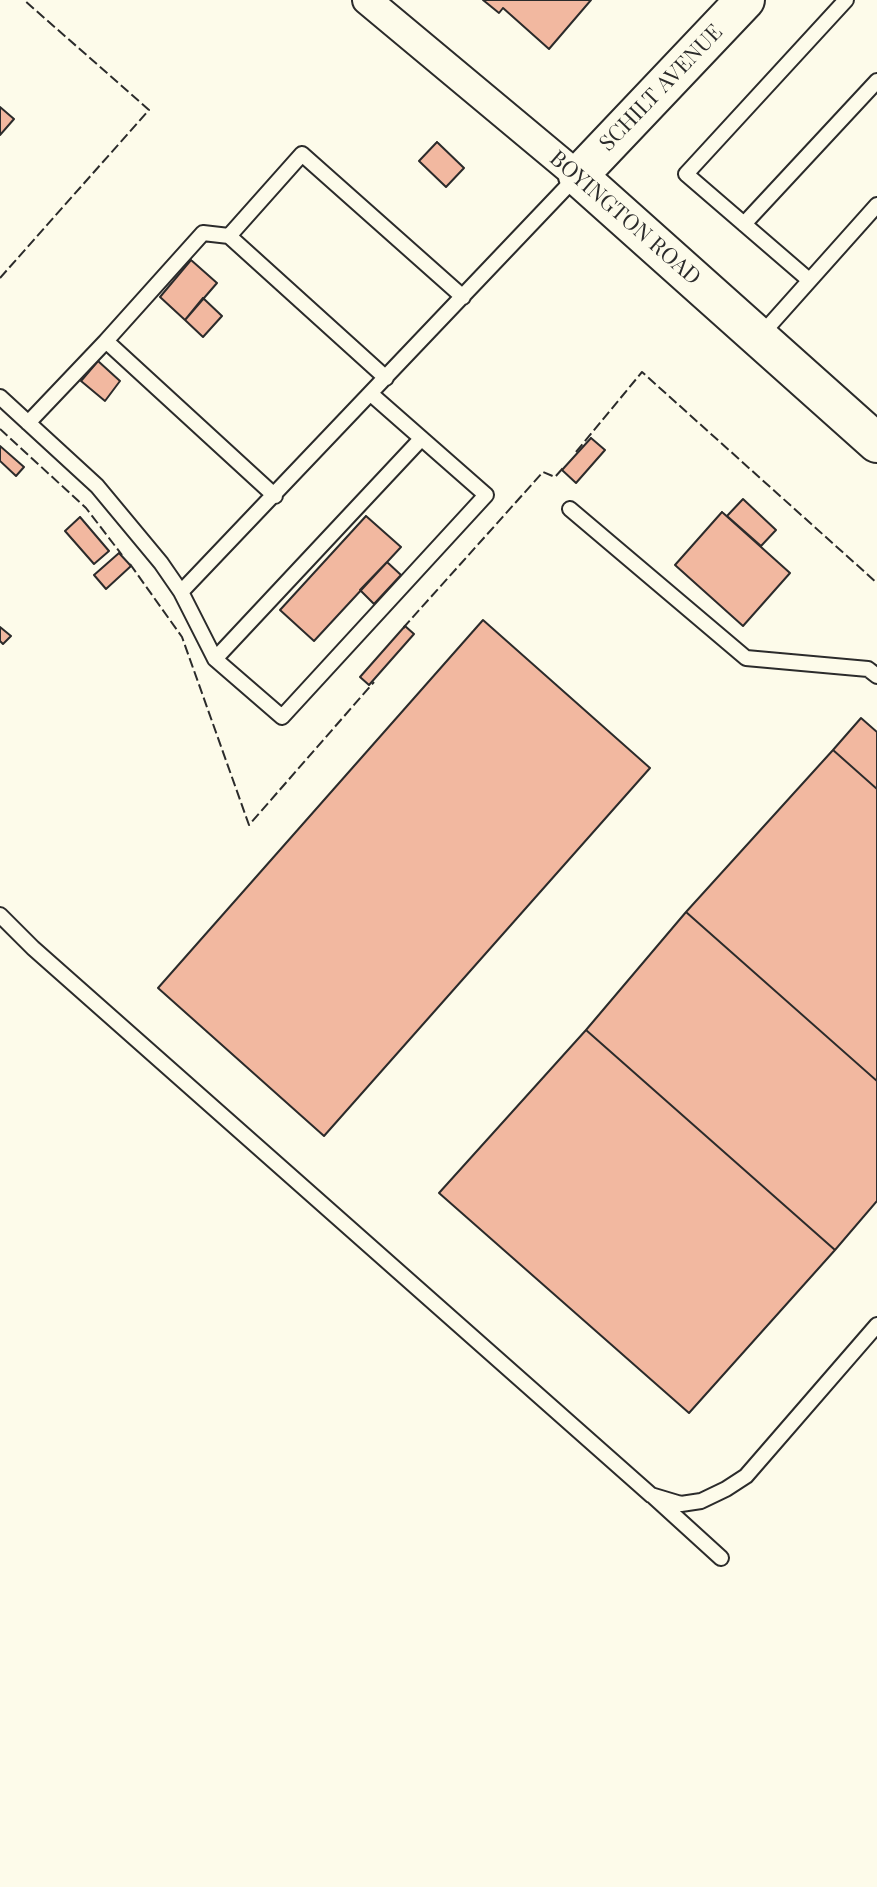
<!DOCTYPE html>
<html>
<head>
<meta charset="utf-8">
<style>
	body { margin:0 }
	canvas { display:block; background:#fdfbea }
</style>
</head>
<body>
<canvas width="877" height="1887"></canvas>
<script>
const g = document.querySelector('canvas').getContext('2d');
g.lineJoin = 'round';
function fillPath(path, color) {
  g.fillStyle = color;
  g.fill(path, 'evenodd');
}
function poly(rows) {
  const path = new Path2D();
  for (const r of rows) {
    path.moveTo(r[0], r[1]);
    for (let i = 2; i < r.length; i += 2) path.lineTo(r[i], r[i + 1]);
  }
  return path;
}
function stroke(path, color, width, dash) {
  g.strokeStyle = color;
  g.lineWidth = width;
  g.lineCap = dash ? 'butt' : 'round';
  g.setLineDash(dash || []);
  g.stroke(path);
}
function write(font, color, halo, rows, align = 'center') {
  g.font = font + ' "Playfair Display",serif';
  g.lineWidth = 6;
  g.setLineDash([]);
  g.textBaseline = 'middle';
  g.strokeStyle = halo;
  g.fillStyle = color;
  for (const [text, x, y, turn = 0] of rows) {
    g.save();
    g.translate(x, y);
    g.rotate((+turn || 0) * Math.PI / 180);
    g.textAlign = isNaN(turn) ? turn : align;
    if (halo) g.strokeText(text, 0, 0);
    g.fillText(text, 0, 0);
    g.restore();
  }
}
const building = poly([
	[483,0,591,0,549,49,503,8,499,13,483,0],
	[0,107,14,119,0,135,0,107],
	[437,142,464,168,446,187,419,161,437,142],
	[191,260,217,283,185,320,160,297,191,260],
	[203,298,222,316,203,337,185,320,203,298],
	[98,361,120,381,105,401,81,381,98,361],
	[591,438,605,450,576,483,562,470,591,438],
	[0,446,24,467,16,476,0,461,0,446],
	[743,499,776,530,761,546,727,516,743,499],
	[722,512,790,573,743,626,675,565,722,512],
	[366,516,401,547,314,641,280,610,366,516],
	[80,517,109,551,94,564,65,531,80,517],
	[119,553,131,566,106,589,94,575,119,553],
	[387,562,401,575,374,604,360,590,387,562],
	[483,620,650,768,324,1136,158,988,483,620],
	[405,626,414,634,369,685,360,677,405,626],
	[0,627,11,636,3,644,0,641,0,627],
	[861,718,877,732,877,789,833,750,861,718],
	[833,750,877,789,877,1081,686,912,833,750],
	[686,912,877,1081,877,1201,835,1250,586,1030,686,912],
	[586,1030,835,1250,689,1413,439,1193,586,1030]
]);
const lane = poly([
	[744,224,877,81],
	[229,236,302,154,463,297],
	[809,280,686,174,846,0],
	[760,336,877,205],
	[0,397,97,486,161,563,181,592,576,177],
	[28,423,106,341],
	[275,496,106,341,203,233,229,236,386,378],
	[570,509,746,658,868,669,877,676],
	[181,592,215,659,282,717,486,495,371,394],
	[215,659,421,439],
	[0,915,33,948,651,1495,681,1504,701,1501,726,1489,746,1476,877,1325],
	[654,1497,721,1558]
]);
const street = poly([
	[367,0,578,176]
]);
const secondary = poly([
	[745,0,578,176,877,443]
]);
const fence = poly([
	[0,278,149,110,24,0],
	[0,429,86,508,122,555],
	[576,452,642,372,877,583],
	[130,564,182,637,249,825,374,682],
	[405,628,404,627,543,472,555,477,563,468]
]);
const streetNames = [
	["SCHILT AVENUE",661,88,-46],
	["BOYINGTON ROAD",625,218,41]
];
fillPath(building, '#f2b8a0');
stroke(building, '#2b2b2b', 2);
stroke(lane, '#2b2b2b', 18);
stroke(street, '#2b2b2b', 32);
stroke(secondary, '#2b2b2b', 42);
stroke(lane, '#fdfbea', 14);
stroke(street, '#fdfbea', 28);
stroke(secondary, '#fdfbea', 38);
stroke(fence, '#2b2b2b', 2, [10, 4]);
write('22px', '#2b2b2b', '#fdfbea', streetNames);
</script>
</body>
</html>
